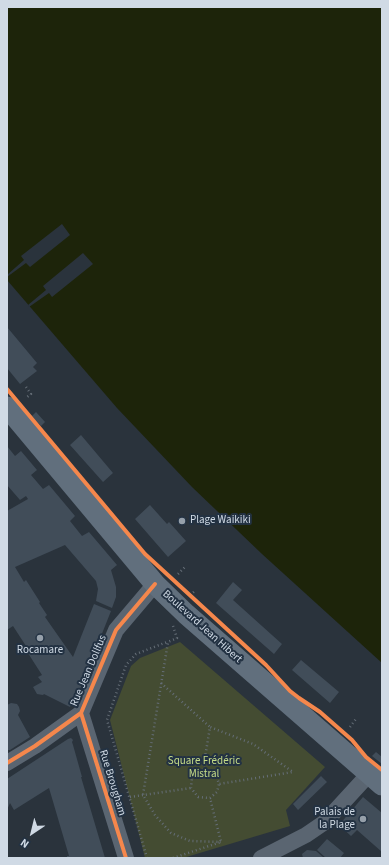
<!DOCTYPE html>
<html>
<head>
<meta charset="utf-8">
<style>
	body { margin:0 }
	#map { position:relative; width:389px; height:865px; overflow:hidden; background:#2a333c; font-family:"Source Sans 3",sans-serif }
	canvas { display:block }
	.frame { position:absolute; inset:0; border:8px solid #d0dae5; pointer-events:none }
	.north { position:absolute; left:12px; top:813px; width:40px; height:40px; -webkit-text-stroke:3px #233243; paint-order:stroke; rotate:215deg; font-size:11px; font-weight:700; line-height:16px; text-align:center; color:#d0dae5 }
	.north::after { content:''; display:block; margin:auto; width:14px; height:18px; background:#d0dae5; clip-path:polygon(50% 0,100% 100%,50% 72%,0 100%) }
</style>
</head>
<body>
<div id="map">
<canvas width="389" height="865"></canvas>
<div class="frame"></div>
<div class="north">N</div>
</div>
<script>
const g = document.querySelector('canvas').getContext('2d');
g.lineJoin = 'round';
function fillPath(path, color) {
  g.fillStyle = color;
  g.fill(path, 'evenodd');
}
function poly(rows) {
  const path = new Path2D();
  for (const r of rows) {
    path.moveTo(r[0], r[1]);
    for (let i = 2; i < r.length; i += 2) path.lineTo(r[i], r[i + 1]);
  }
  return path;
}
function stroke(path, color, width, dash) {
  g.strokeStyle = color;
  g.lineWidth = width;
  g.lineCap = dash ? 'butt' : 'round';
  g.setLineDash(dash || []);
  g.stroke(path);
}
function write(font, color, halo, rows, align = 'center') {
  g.font = font + ' "Source Sans 3",sans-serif';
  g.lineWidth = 4;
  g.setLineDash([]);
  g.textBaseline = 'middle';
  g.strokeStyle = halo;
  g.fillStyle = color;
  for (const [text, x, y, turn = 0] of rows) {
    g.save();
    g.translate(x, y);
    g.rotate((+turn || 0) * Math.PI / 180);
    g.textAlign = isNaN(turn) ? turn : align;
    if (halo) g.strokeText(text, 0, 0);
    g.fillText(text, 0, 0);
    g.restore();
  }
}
const green = poly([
	[180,642,325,767,286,810,290,826,183,858,145,858,110,720,131,666,140,658]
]);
const water = poly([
	[7,7,382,7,382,663,262,554,192,487,117,408,7,280]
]);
const pier = poly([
	[62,224,70,235,30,267,26,263,7,277,7,275,24,260,21,256],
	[83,253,93,264,52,297,49,293,29,307,28,305,46,290,43,286]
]);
const building = poly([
	[7,327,37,363,33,367,37,371,20,384,7,368],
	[36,412,45,422,41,426,32,416],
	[81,435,113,473,103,482,70,445],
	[7,446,15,456,21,451,37,470,31,475,43,489,49,485,75,516,70,521,82,536,89,532,117,565,111,570,116,587,116,597,112,608,96,601,98,589,96,581,65,545,15,567,24,582,26,580,40,602,39,603,47,615,45,617,73,657,94,604,111,611,76,699,74,698,70,707,44,694,43,695,37,694,33,687,42,682,38,677,42,675,24,647,26,646,13,626,7,630,7,511,28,499,26,496,20,500,7,485],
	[150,505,167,524,169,522,186,541,168,557,135,519],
	[233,582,242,590,233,600,282,644,274,654,216,603],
	[301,660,339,692,330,703,292,670],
	[11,703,17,704,19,707,20,711,18,715,30,737,10,750,7,750,7,705],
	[68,739,71,738,73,740,72,742,73,745,82,777,81,777,105,858,67,858,67,856,69,856,49,788,14,810,10,803,7,810,7,779],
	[376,752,382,757,382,764,372,756],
	[321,776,327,782,298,810,293,804],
	[363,797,382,813,382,852,357,830,351,836,339,825],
	[327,839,344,853,340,858,326,858,317,850],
	[307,850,316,851,324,858,303,858,302,854]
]);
const path = poly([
	[26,387,31,394,27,397],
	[178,574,185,567],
	[190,595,195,591],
	[173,626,177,638,168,642,143,795,155,815,171,833,190,841,221,842],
	[161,683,210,727],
	[350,727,356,719],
	[203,770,210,727,253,744,293,772,219,784],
	[203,770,216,775,219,784,217,792,210,798,198,797,191,788,192,777,203,770],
	[130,797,191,788],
	[147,858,107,720,126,665,136,654,167,642],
	[173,858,221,842,210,798]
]);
const minor = poly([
	[81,713,126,858],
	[7,763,35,746,81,713,116,630,155,584],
	[261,858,306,835,325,822,369,774]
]);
const major = poly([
	[7,407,155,584,186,614,382,785]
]);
const cycleway = poly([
	[7,389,145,554,266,665,290,691,299,698,320,712,352,740,366,757,382,770],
	[81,713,126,858],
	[7,763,35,746,81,713,116,630,155,584]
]);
const markers = [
	[182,521,4,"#96a0aa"],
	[40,638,4,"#96a0aa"],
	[363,819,4,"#96a0aa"]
];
const poiNames = [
	["Plage Waikiki",190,521],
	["Rocamare",40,651,"center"],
	["Palais de",355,813,"right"],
	["la Plage",355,826,"right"]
];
const streetNames = [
	["Boulevard Jean Hibert",202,627,42],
	["Rue Jean Dollfus",89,671,-67],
	["Rue Brougham",112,783,73]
];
const parkNames = [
	["Square Frédéric",204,762],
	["Mistral",204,775]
];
fillPath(green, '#444c32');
fillPath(water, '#1d240a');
fillPath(pier, '#2a333c');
fillPath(building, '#414d59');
stroke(path, '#656e77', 2.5, [1, 3]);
stroke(minor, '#5a6571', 16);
stroke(major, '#616f7d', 21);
stroke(cycleway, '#f5874c', 4);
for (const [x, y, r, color] of markers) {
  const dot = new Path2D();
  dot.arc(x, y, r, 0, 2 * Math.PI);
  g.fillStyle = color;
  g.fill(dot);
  stroke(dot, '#233243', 1.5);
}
write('11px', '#d0dae5', '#233243', poiNames, 'left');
write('11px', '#d0dae5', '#233243', streetNames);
write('11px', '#c6dc87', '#233243', parkNames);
</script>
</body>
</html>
